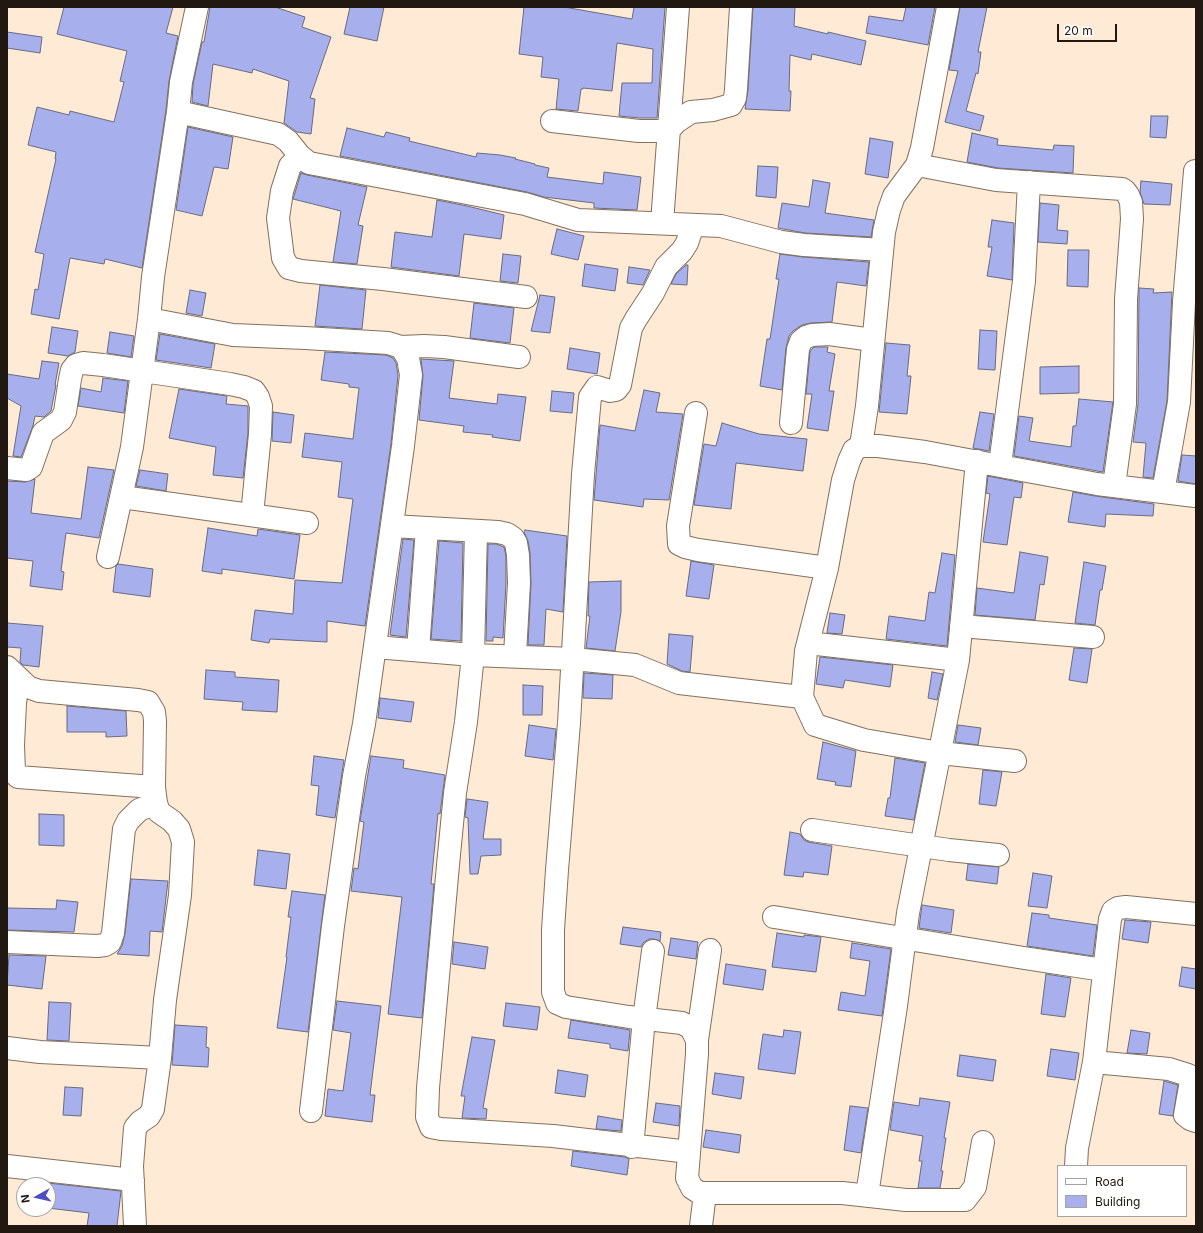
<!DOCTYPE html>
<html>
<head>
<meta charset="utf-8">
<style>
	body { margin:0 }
	#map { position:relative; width:1203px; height:1233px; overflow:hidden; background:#ffead5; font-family:Inter,sans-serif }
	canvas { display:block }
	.frame { position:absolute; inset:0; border:8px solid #201811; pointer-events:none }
	.legend { position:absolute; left:1057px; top:1165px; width:130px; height:52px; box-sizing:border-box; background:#fff; border:1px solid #a6a3a0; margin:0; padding:5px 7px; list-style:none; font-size:12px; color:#201811 }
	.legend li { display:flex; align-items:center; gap:8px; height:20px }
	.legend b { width:20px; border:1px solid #a6a3a0 }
	.north { position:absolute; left:16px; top:1177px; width:40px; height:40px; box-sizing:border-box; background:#fff; border:1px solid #a6a3a0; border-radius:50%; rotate:262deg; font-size:11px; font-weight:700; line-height:16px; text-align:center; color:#201811 }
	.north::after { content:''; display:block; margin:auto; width:14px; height:18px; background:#4d4dc4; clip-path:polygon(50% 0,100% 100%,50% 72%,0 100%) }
	.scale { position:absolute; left:1057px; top:24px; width:60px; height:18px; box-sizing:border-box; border:2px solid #201811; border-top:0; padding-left:5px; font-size:12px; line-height:14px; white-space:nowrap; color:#201811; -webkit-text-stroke:3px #fff; paint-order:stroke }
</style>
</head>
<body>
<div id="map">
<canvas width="1203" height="1233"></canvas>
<div class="frame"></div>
<ul class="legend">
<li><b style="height:5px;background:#fff"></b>Road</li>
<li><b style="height:11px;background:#a7b0ec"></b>Building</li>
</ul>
<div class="north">N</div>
<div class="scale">20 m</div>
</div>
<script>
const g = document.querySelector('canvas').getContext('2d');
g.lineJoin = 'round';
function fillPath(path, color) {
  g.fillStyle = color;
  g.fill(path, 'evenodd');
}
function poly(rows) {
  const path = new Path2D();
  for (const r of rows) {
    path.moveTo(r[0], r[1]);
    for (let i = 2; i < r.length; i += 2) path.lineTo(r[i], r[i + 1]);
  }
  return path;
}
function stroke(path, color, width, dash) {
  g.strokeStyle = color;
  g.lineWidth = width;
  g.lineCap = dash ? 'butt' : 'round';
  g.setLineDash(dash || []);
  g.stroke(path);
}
const building = poly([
	[64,7,173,7,166,33,178,36,169,81,166,110,142,268,105,259,104,264,70,258,59,319,31,314,35,289,38,290,44,254,35,252,56,159,55,159,56,152,28,145,37,107,69,115,70,111,114,122,124,82,120,81,127,51,57,34,64,7],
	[210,7,275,7,305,17,302,27,331,37,310,98,315,99,311,134,297,132,284,123,289,81,253,69,252,73,213,64,208,106,192,102,193,84,202,42,204,42,210,7],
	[350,7,384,7,377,41,344,34,350,7],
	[524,7,564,7,632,19,634,7,665,7,657,118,640,118,619,116,622,83,652,83,653,49,617,43,612,91,583,88,583,89,581,89,578,111,556,109,559,79,541,77,543,57,519,54,524,7],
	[753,7,795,7,794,26,828,34,828,32,866,41,861,65,812,54,811,60,790,55,789,91,791,91,790,111,745,109,748,90,753,7],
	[906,7,935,7,928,45,866,33,869,16,903,21,906,7],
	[960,7,987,7,978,52,981,52,978,74,976,73,966,111,984,116,980,131,945,122,958,71,949,70,960,7],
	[7,32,42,37,40,53,7,48,7,32],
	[1151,116,1168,116,1166,138,1150,137,1151,116],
	[188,127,233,137,228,169,214,167,202,216,176,210,188,127],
	[347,128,384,137,386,132,410,138,409,141,476,157,477,153,500,155,516,158,515,159,535,164,535,165,549,168,547,177,603,184,604,172,641,177,637,210,594,208,594,203,544,197,527,192,340,156,347,128],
	[972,133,998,139,997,145,1053,150,1054,145,1074,146,1073,173,998,168,967,162,972,133],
	[870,138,893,142,888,178,865,174,870,138],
	[758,166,778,167,776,198,756,196,758,166],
	[301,173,307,175,367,187,358,225,363,226,357,264,333,262,341,211,293,199,301,173],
	[813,180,830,183,825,213,874,220,871,237,805,233,778,228,782,203,809,207,813,180],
	[1141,181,1172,184,1170,205,1144,204,1140,192,1141,181],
	[437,200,467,206,504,215,501,239,464,234,459,276,391,267,395,232,432,237,437,200],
	[1040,203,1059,205,1057,230,1068,231,1067,244,1038,242,1040,203],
	[992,220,1014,223,1012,280,987,276,992,247,988,247,992,220],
	[557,229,584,236,578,260,551,254,557,229],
	[1068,250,1089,250,1088,287,1067,286,1068,250],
	[503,254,521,256,518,283,500,281,503,254],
	[780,254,803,257,869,262,866,286,837,282,832,322,811,323,802,325,793,331,789,336,786,348,782,390,760,386,767,339,770,339,779,279,776,279,780,254],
	[585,264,618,269,615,291,582,286,585,264],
	[686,265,688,265,687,285,671,284,676,274,686,265],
	[629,267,650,270,643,285,627,283,629,267],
	[320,285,366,290,362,329,315,326,320,285],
	[1139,288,1154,289,1153,293,1172,292,1167,401,1153,478,1143,477,1146,443,1133,442,1138,404,1139,288],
	[190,290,206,293,202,316,186,313,190,290],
	[540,295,555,297,550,333,531,331,540,295],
	[474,303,514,308,510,343,470,338,474,303],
	[52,327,78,331,75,352,68,356,48,353,52,327],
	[980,330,997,331,995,370,978,369,980,330],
	[110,332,134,336,131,357,107,353,110,332],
	[160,334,215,344,211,368,156,360,160,334],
	[886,343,910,345,907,376,911,376,907,414,879,412,886,343],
	[814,347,828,347,827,352,835,354,829,391,834,391,828,431,807,428,812,394,806,394,810,352,812,349,814,347],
	[570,348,600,353,597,374,567,369,570,348],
	[325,352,386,355,393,358,396,363,398,375,391,444,365,626,327,621,327,642,270,639,269,643,251,640,255,610,293,614,295,580,342,583,353,499,338,497,342,462,302,457,305,433,353,439,359,388,349,387,349,384,321,380,325,352],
	[421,359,454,361,449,398,497,404,498,394,526,397,520,441,492,437,493,435,463,432,464,426,419,420,423,376,421,359],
	[42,361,59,363,55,385,56,385,51,411,44,417,35,416,33,426,21,457,13,456,21,406,7,398,7,374,39,379,42,361],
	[1079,366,1079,393,1040,394,1040,367,1079,366],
	[103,378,128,381,124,413,78,406,81,388,101,392,103,378],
	[179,389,227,396,226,404,248,406,248,433,243,478,213,475,216,447,169,438,179,389],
	[644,390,660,393,656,412,683,414,669,500,644,499,643,507,594,500,600,425,635,431,644,390],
	[552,391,574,393,572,413,550,411,552,391],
	[1079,399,1113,402,1103,472,1014,456,1019,416,1033,418,1029,441,1071,447,1073,426,1076,426,1079,399],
	[273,412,294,415,291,443,272,441,273,412],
	[980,412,994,414,989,451,973,448,980,412],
	[722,423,759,434,807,439,803,471,736,463,731,509,694,505,704,444,716,446,722,423],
	[1182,455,1196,456,1196,484,1178,481,1182,455],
	[88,467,114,470,99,538,66,533,61,571,64,572,62,590,30,586,33,561,7,558,7,481,25,482,35,479,31,513,81,519,88,467],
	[140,470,168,474,166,491,136,486,140,470],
	[988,476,1023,483,1021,498,1014,497,1007,545,983,542,990,494,986,493,988,476],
	[1073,492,1095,496,1154,504,1153,516,1106,514,1105,527,1068,522,1073,492],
	[208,528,257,536,258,529,300,535,294,579,222,569,222,574,202,571,208,528],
	[525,530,567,536,563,612,546,609,544,645,528,645,531,583,530,553,528,541,524,532,525,530],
	[403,539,414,540,406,637,390,635,403,539],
	[439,541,463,543,461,641,431,639,439,541],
	[488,544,496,544,504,547,506,556,506,583,503,638,493,637,493,641,486,641,488,544],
	[1020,552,1048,557,1044,585,1040,584,1035,620,975,615,977,588,1014,593,1020,552],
	[942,553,955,555,947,646,886,639,889,616,925,621,929,592,935,593,942,553],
	[691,561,714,565,709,599,686,596,691,561],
	[1084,562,1106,566,1102,590,1100,590,1095,625,1075,623,1084,562],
	[118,564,153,569,150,597,113,592,116,566,118,564],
	[621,581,621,612,615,651,586,648,590,616,588,616,589,582,621,581],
	[830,613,845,615,842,634,827,633,830,613],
	[7,623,43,626,39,667,23,665,20,662,21,648,7,647,7,623],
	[669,634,693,636,690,672,682,671,667,664,669,634],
	[1074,648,1092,649,1087,683,1069,680,1074,648],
	[820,657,893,665,890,687,845,680,843,688,816,684,820,657],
	[206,670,235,672,235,677,279,680,277,712,242,710,243,702,204,699,206,670],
	[932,672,943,674,937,700,928,698,932,672],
	[584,673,613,675,612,699,583,698,584,673],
	[523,685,543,686,542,715,523,715,523,685],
	[380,698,414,702,411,722,378,718,380,698],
	[67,706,126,711,127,736,106,737,106,732,67,732,67,706],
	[529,725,556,729,553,760,525,756,529,725],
	[958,725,981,728,978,745,955,742,958,725],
	[823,742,856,751,851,787,835,785,836,782,817,779,823,742],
	[314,756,344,760,335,818,316,815,319,786,311,785,314,756],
	[371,756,404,760,403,768,445,775,440,814,438,813,431,884,434,884,422,1018,388,1014,402,897,351,891,354,868,358,869,364,822,360,821,371,756],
	[895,758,925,763,914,820,885,816,888,798,890,798,895,758],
	[983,770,1002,772,996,806,979,804,983,770],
	[467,799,488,802,483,839,501,839,501,855,481,856,478,874,470,874,468,818,465,817,467,799],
	[39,814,64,815,64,846,39,845,39,814],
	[790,832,800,834,804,840,808,842,832,846,828,875,804,872,803,877,784,875,790,832],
	[258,850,290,854,286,889,254,885,258,850],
	[968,864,999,867,997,884,966,880,968,864],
	[1033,873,1052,876,1047,908,1028,906,1033,873],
	[131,879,168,881,162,932,150,931,149,956,117,954,122,946,125,934,131,879],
	[292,891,325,895,308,1032,277,1028,287,957,286,957,291,917,288,917,292,891],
	[57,900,78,902,74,932,7,930,7,908,56,909,57,900],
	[922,905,954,910,951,933,919,928,922,905],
	[1032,913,1049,915,1049,918,1097,925,1093,956,1027,946,1032,913],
	[1125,920,1151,922,1148,943,1122,939,1125,920],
	[623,927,661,932,660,941,654,939,649,939,643,943,641,947,620,944,623,927],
	[777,933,804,937,804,935,821,937,816,972,772,967,777,933],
	[671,938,698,942,696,959,668,955,671,938],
	[454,942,488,947,485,969,452,964,454,942],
	[852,943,891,949,882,1016,838,1010,841,992,865,996,870,961,850,958,852,943],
	[9,955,46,956,42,989,7,985,9,955],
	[726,964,766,970,763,990,723,984,726,964],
	[1182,967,1196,969,1196,989,1179,986,1182,967],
	[1046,974,1071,978,1065,1017,1041,1014,1046,974],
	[337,1001,381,1006,370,1095,375,1095,372,1122,325,1116,328,1089,343,1091,351,1033,333,1030,337,1001],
	[49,1002,71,1003,69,1041,47,1040,49,1002],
	[506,1003,540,1007,537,1030,503,1026,506,1003],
	[571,1020,630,1030,628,1051,610,1048,610,1044,568,1038,571,1020],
	[175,1025,207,1027,206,1047,209,1048,208,1067,172,1065,175,1025],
	[784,1030,801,1032,795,1074,758,1069,763,1034,783,1037,784,1030],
	[1131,1030,1150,1033,1147,1054,1127,1053,1131,1030],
	[472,1037,495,1040,483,1108,487,1109,486,1119,462,1118,465,1096,461,1096,472,1037],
	[1051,1049,1079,1053,1075,1080,1047,1076,1051,1049],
	[960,1055,996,1060,993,1081,957,1076,960,1055],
	[558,1070,588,1075,585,1097,555,1093,558,1070],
	[715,1073,744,1077,741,1099,712,1094,715,1073],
	[1164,1081,1178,1085,1173,1116,1159,1114,1164,1081],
	[65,1087,83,1088,81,1116,63,1115,65,1087],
	[920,1098,950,1102,944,1138,946,1138,941,1171,943,1171,940,1188,918,1188,922,1161,919,1161,923,1136,890,1130,894,1102,919,1106,920,1098],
	[656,1103,680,1106,679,1126,653,1122,656,1103],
	[850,1106,868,1108,861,1153,844,1150,850,1106],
	[598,1116,622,1120,621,1131,596,1129,598,1116],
	[706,1130,741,1135,739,1153,703,1147,706,1130],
	[573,1151,625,1157,629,1159,627,1175,571,1166,573,1151],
	[48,1183,121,1191,117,1226,87,1226,89,1213,48,1208,48,1183]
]);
const minor = poly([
	[178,112,278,134,288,141,300,156,309,163,525,204,578,220,721,226,781,242,804,245,882,250],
	[552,121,639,131,661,131,669,130,676,122,691,112,713,110,731,105,735,98,736,89,741,7],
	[300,156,290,166,282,191,278,218,283,258,289,268,301,271,383,279,526,297],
	[917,165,996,180,1122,189,1125,191,1128,195,1131,202,1132,219,1126,299,1125,404,1114,486],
	[662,223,678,7],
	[693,225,687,243,682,251,666,267,653,293,636,319,631,328,620,385,616,390,610,391,597,387,590,397,583,474,569,723,557,870,553,930,553,992,557,1003,566,1007,629,1017,682,1023,691,1028,697,1040,697,1054,687,1178,692,1188,700,1193,842,1193,906,1200,965,1200,975,1187,983,1142],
	[149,319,233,335,305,338,388,343,401,347,408,358,411,375,403,446,364,724,354,776,333,926,311,1111],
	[401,347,424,346,444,347,519,357],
	[696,413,678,526,679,544,685,547,698,550,827,568],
	[791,423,798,349,801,341,806,337,812,335,829,334,873,340],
	[861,446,867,406,884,232,889,210,894,196,917,165,922,148,948,7],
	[1000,465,1024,281,1029,182],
	[7,468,26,470,31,467,43,433,61,420,65,412,70,379,72,370,76,365,83,363,103,365,230,384,244,387,254,391,258,397,261,406,260,434,252,515],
	[1163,492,1179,402,1184,302,1195,171],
	[122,497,307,523],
	[392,526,498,532,507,534,513,538,516,543,518,555,519,583,515,655],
	[476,531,473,655,466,722,455,793,448,865,428,1088,427,1117,431,1127,441,1129,553,1136,689,1152],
	[108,557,132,447,149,319,153,277,178,112,181,82,197,7],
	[961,626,1093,637],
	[808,643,958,660],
	[375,647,473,655,573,659,635,665,679,683,802,697],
	[418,650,427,528],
	[7,667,28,687,39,691,138,700,148,702,154,712,155,721,154,787,156,803,159,812,172,821,179,829,183,842,180,895,165,1000,160,1058,153,1109,149,1116,140,1122,135,1128,132,1166,135,1226],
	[18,679,15,703,13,745,14,773,18,777,154,787],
	[1015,761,940,753,864,740,815,725,802,697,806,651,827,568,843,480,849,461,854,450,861,446,878,446,925,452,1097,484,1195,496],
	[812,830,949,850,998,855],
	[774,917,1024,958,1103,970],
	[7,942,97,946,105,945,110,942,113,933,124,829,128,821,139,810,156,803],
	[697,1040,710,950],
	[7,1048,40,1052,160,1058],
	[1094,1062,1169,1069,1188,1075,1191,1081,1185,1115,1190,1119,1196,1121],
	[632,1147,644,1019,653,951],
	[7,1166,133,1180],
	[1076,1166,1077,1148,1094,1062,1110,919,1113,911,1118,908,1126,907,1196,914],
	[867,1195,896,1006,908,913,958,660,977,461],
	[701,1226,705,1193]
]);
fillPath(building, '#a7b0ec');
stroke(building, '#676b82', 1);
stroke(minor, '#83705e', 24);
stroke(minor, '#fff', 22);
</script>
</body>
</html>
